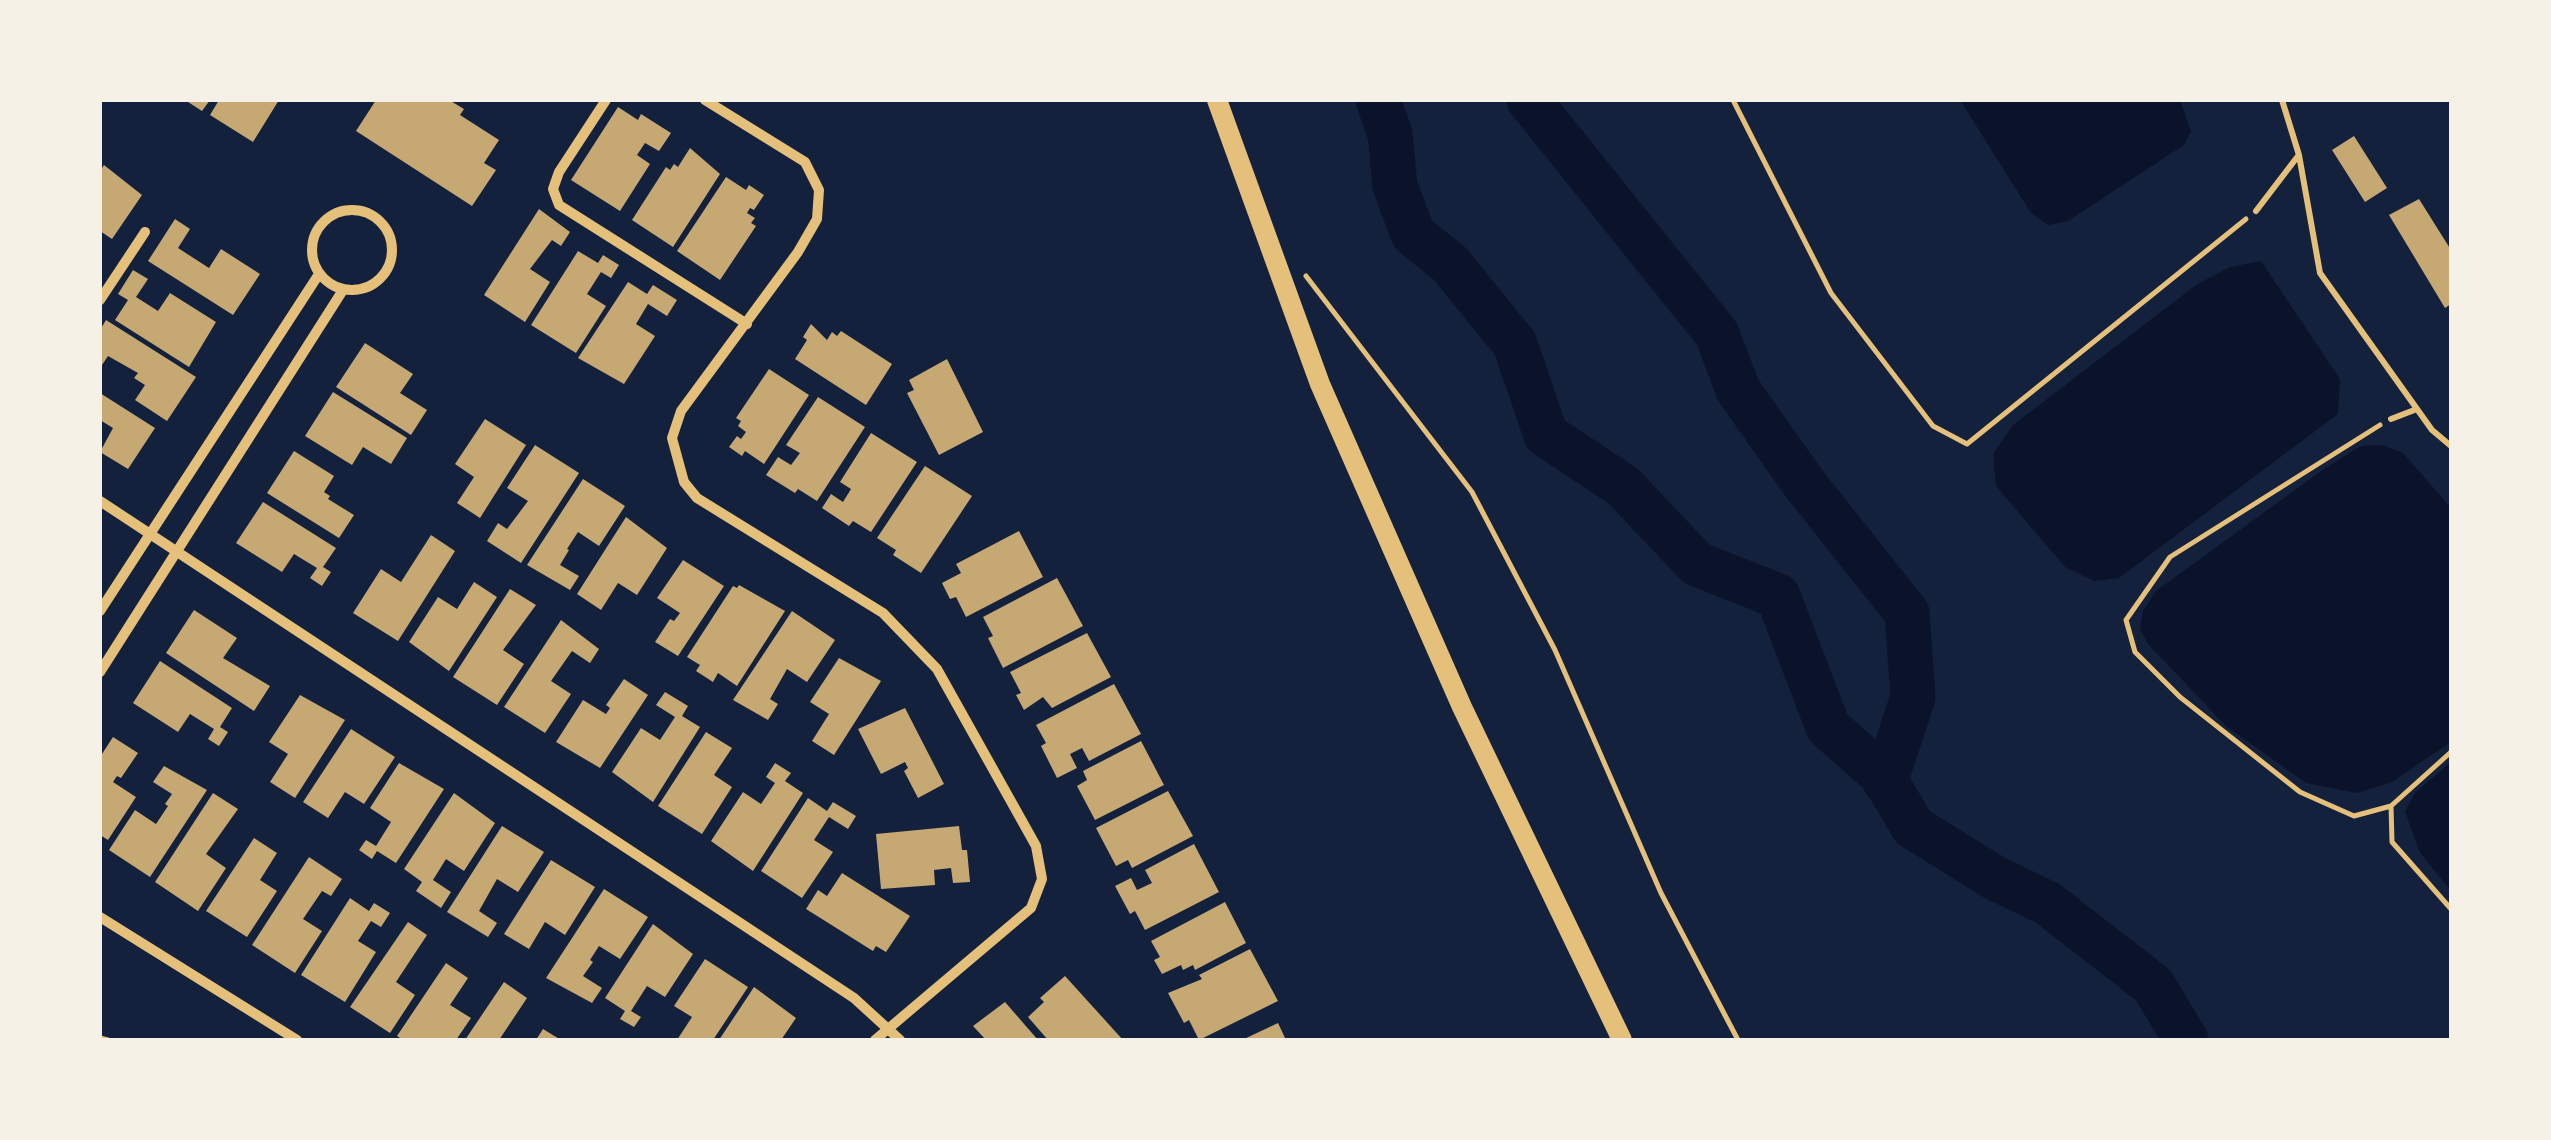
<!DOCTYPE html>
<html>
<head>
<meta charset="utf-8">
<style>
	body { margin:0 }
	#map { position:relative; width:2551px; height:1140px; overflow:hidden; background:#14213d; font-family:Quicksand,sans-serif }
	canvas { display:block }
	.frame { position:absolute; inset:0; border:102px solid #f6f1e7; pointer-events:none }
</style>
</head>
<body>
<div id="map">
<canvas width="2551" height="1140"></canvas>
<div class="frame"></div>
</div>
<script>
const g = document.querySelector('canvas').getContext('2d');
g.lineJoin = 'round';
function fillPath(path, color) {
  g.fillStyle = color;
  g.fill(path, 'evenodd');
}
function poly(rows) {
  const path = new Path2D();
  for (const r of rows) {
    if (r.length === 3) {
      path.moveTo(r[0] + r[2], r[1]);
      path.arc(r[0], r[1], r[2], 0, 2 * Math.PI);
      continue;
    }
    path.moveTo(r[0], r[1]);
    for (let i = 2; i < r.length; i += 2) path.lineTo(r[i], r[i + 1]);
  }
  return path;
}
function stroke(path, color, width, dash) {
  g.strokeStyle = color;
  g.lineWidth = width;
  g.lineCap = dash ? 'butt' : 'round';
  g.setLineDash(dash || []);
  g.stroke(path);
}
const water = poly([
	[1960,100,2180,100,2191,131,2184,145,2068,221,2048,225,2031,213],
	[2261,261,2340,379,2338,414,2119,578,2094,581,2065,567,1996,486,1993,454,2013,425,2196,285,2230,267],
	[2383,445,2403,453,2451,508,2451,742,2392,782,2357,793,2306,783,2226,726,2148,644,2140,629,2143,611,2156,591,2321,471,2361,446],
	[2451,762,2451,891,2419,851,2405,811,2415,793]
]);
const river = poly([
	[1378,100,1390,134,1395,186,1413,234,1450,264,1515,344,1546,435,1623,486,1697,564,1778,596,1828,727,1883,776,1913,827,1995,878,2047,903,2153,985,2186,1040],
	[1529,100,1717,334,1738,390,1803,482,1907,613,1913,697,1885,782]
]);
const building = poly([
	[185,100,210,100,202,111],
	[219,100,279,100,253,142,210,115],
	[376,100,449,100,464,109,460,115,499,140,484,163,496,170,472,206,356,131],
	[618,107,638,120,641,114,671,133,659,151,645,143,637,155,650,164,620,211,571,180],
	[2354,136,2387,188,2365,202,2332,150],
	[690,148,720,174,673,247,632,220,666,167,670,170,674,164,678,167],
	[104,165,142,195,112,239,100,231,100,171],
	[726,177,746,190,749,185,764,195,754,210,750,208,747,213,755,218,751,223,756,226,720,280,677,251],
	[2419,199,2451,250,2451,304,2445,308,2389,215],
	[539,209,570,232,561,246,552,240,530,269,550,282,525,322,484,295],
	[175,219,190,229,178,248,209,268,221,249,260,274,233,315,148,261],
	[578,251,598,263,603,255,619,265,611,278,601,272,587,294,606,306,576,353,531,325],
	[133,270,148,279,136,297,158,311,170,293,216,322,189,367,115,320,128,300,118,294],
	[628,282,647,294,653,285,677,300,667,316,648,304,636,324,655,336,624,384,578,358],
	[106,320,196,377,167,421,135,400,145,385,134,378,138,373,108,356,100,368,100,330],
	[811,324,827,340,832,332,837,336,841,331,892,364,866,405,795,359,807,340,803,337],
	[365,343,413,374,400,393,427,410,411,435,336,387],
	[947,359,983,432,939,455,907,393,914,390,909,380],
	[769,369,809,395,764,464,745,451,742,456,729,447,737,436,741,439,746,432,738,426,741,421,736,418],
	[333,392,407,438,391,464,363,447,352,465,305,436],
	[100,393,155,428,128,469,100,452,113,428,100,420],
	[818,397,865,427,817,501,798,489,795,493,766,475,778,457,791,465,800,453,786,445],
	[485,419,526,445,480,518,457,503,474,477,455,464],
	[871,433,917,462,871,532,853,521,849,526,822,508,831,494,843,502,851,489,840,482],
	[535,445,579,473,521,563,487,541,498,523,507,529,528,501,507,488],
	[294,451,334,476,324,492,330,496,328,499,354,515,339,538,267,493],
	[925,466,972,496,921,573,893,555,896,550,877,538],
	[583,479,625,506,599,546,578,532,567,549,569,550,560,565,579,576,570,590,527,565],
	[263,502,336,548,323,567,331,572,322,586,310,578,317,568,294,554,282,572,236,543],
	[626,517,667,548,637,595,618,583,601,610,577,594],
	[1019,531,1043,577,966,617,956,597,950,599,942,583,961,573,956,564],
	[431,535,455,551,398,641,353,613,381,569,401,582],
	[683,560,724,586,678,656,655,642,670,619,674,621,680,613,657,598],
	[1057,578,1083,626,1003,668,988,638,993,636,983,617],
	[474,582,497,597,449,671,409,642,438,597,457,609],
	[739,585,785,611,737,686,718,673,713,682,696,671,700,665,687,657,733,586,737,588],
	[510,589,536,605,503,650,524,664,497,705,453,677],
	[194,610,237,638,223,658,270,686,254,711,166,653],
	[792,611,835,640,807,682,787,669,770,699,778,704,768,720,733,700],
	[561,620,599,649,590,663,572,651,551,681,571,694,545,733,504,707],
	[1087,633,1111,677,1052,708,1043,697,1024,710,1016,695,1021,693,1010,672],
	[839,658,881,681,834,755,812,741,829,714,810,702],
	[160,661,232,708,220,727,228,732,219,746,208,739,214,729,190,714,178,732,133,703],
	[624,679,648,695,600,768,556,742,583,700,606,714,610,708,606,705],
	[1114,684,1141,734,1089,761,1082,748,1070,754,1077,768,1057,778,1041,746,1046,743,1036,725],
	[665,692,688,706,682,716,700,727,653,802,612,772,641,728,660,740,675,717,656,705],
	[300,695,345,720,295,798,270,782,288,754,269,742],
	[905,708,944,784,918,798,904,771,908,768,905,762,881,774,858,729],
	[351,729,395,757,364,804,345,792,328,818,303,802],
	[706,732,732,748,714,775,732,787,702,834,658,806],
	[113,737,138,753,121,778,117,776,113,782,136,797,108,840,100,835,100,757],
	[1141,741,1164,785,1095,820,1077,786,1087,780,1083,771],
	[399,763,444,789,396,863,377,851,372,859,359,850,366,840,376,846,391,822,370,808],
	[775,763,791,773,785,781,803,793,753,871,711,841,743,792,761,804,775,783,766,777],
	[164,766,207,790,150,877,109,850,135,810,156,824,168,806,165,804,172,794,153,782],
	[1168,791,1193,836,1132,868,1128,860,1116,866,1096,828],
	[213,793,238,809,206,854,226,868,198,911,155,882],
	[454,793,495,823,464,871,446,859,433,880,451,892,441,908,416,891,422,882,404,869],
	[808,798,827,811,833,802,856,816,848,829,829,817,814,840,833,852,802,898,761,871],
	[502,826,544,852,518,892,497,879,479,911,497,923,488,937,447,912],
	[959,826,962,850,967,850,970,882,953,883,951,868,934,870,935,885,881,889,876,834],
	[254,838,277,853,260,880,277,891,247,937,206,911],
	[1194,844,1219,892,1145,930,1135,911,1130,914,1115,886,1131,878,1137,890,1152,883,1145,870],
	[309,857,342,879,331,896,322,891,303,919,322,931,295,973,252,945],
	[551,860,595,887,565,935,545,922,529,949,504,934],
	[842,873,910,916,886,952,876,946,873,951,806,909,818,890,827,896],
	[604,889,648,917,620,959,599,946,590,960,593,962,583,976,602,988,592,1003,546,978],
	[350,898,369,911,374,903,390,913,381,927,371,921,358,941,376,952,345,1002,301,975],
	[1225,902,1246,943,1195,970,1193,965,1183,970,1181,965,1162,974,1154,960,1160,957,1151,941],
	[408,922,427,935,396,982,415,995,390,1033,350,1007],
	[653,924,693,954,665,997,647,986,631,1011,641,1017,634,1027,620,1019,625,1011,605,998],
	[1250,949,1278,1001,1199,1040,1189,1020,1184,1023,1168,993,1202,979,1199,975],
	[705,959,748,987,713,1040,677,1040,692,1017,674,1006],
	[446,963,468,978,450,1005,471,1018,456,1040,403,1040,397,1036],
	[1065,976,1123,1040,1048,1040,1028,1017,1044,1002,1040,998],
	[504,982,527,998,499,1040,465,1040],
	[754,987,796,1018,781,1040,719,1040],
	[1005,1002,1038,1040,986,1040,973,1026],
	[1278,1023,1286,1040,1242,1040],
	[543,1029,561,1040,536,1040]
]);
const path = poly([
	[1733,100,1831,293,1933,426,1967,444,2246,219],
	[1306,276,1472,492,1555,650,1661,893,1738,1040],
	[2380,425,2170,557,2126,620,2135,652,2180,697,2300,792,2354,816,2391,806],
	[2451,752,2391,806,2392,842,2451,909],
	[100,1038,108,1040]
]);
const service = poly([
	[2282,100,2299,155,2320,273,2432,430,2451,446],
	[2256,211,2298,156],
	[2391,419,2417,409]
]);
const minor = poly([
	[606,100,559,172,553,189,559,205,747,324],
	[705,100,805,162,819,190,817,219,798,252,681,411,672,438,684,482,697,498,883,613,937,669,1036,846,1042,879,1031,908,875,1040],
	[352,250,40],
	[100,300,145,232],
	[100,501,854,998,900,1040],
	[100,611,319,274],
	[100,672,343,290],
	[100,917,297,1040]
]);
const secondary = poly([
	[1217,100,1320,384,1462,707,1622,1040]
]);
fillPath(water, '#0b132b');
stroke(river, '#0b132b', 45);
fillPath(building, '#c6a872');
stroke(path, '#e5c07b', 5);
stroke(service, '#e5c07b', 6);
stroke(minor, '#e5c07b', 10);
stroke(secondary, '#e5c07b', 20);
</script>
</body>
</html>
